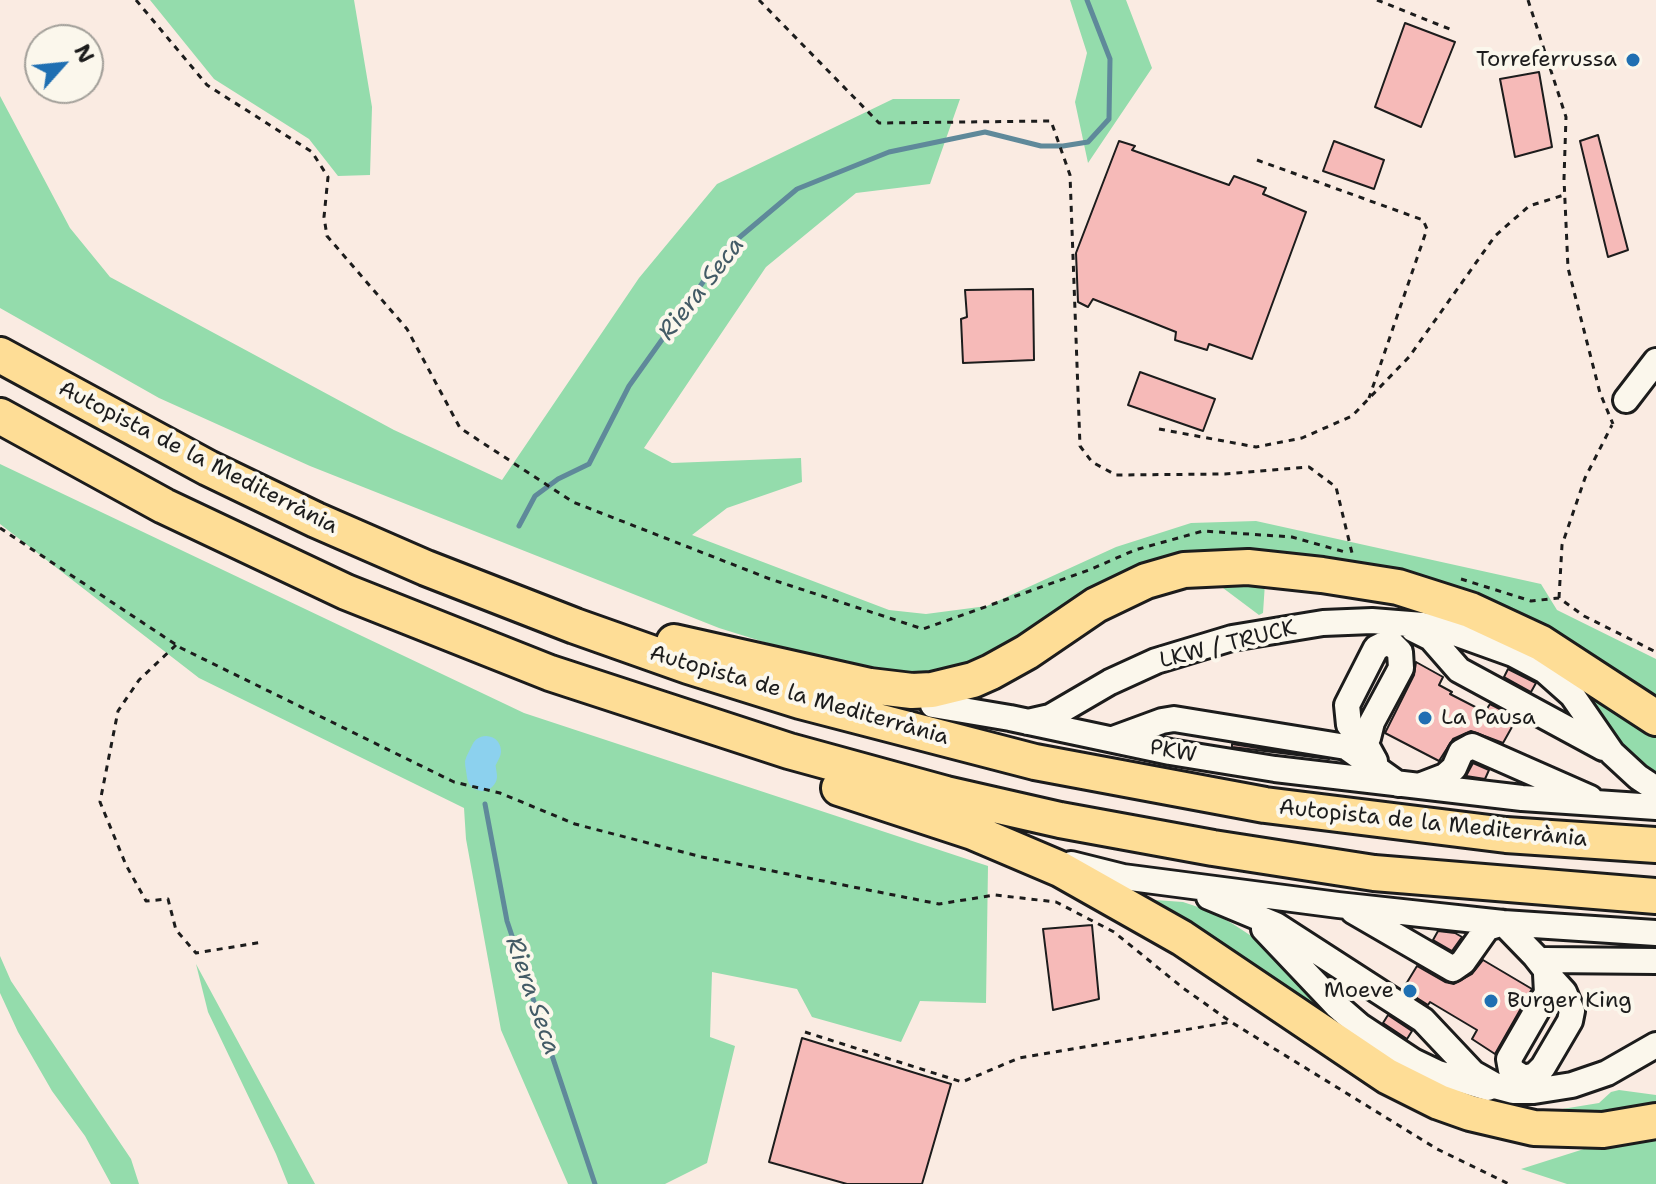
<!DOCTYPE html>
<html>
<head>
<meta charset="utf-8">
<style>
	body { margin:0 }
	#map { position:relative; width:1656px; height:1184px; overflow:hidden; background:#faebe2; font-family:"Shantell Sans",sans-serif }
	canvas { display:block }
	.north { position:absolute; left:24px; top:24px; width:80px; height:80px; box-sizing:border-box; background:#fbf7ec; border:2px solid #a29f99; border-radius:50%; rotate:63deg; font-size:22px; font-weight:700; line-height:32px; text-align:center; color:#1c1c1c }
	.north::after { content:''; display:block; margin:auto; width:28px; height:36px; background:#1f6fb2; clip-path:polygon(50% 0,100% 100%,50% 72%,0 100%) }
</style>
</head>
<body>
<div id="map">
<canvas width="1656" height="1184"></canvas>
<div class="north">N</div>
</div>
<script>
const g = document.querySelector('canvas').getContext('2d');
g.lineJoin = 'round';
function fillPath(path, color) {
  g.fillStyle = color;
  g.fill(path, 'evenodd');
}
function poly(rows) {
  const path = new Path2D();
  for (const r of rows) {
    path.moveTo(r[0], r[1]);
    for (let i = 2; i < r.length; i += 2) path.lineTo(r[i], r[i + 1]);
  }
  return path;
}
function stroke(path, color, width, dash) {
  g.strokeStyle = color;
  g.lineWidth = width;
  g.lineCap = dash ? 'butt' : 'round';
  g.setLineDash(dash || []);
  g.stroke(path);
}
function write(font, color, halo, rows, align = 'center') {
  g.font = font + ' "Shantell Sans",sans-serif';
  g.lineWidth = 8;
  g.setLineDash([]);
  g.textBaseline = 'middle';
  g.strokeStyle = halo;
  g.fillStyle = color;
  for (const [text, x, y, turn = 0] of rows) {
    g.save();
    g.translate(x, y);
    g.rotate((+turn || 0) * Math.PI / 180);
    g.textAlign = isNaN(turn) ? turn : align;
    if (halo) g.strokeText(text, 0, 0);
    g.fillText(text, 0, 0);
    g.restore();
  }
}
const green = poly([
	[150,0,354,0,372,107,370,175,338,176,309,139,214,79],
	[1070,0,1126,0,1152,68,1088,163,1075,102,1087,53],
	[0,96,70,228,110,277,394,430,502,480,639,278,717,184,893,99,960,99,930,184,856,193,766,267,644,448,672,463,801,458,802,482,727,508,692,535,889,610,926,614,987,606,1116,547,1191,523,1256,521,1541,584,1557,610,1656,659,1656,700,1503,607,1247,554,1020,641,954,674,907,679,844,667,719,628,310,466,159,398,0,308],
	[0,464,524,713,988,866,986,1003,920,1001,901,1042,812,1017,797,989,712,972,710,1037,735,1046,707,1163,665,1184,568,1184,501,1030,466,839,464,808,199,678,0,524],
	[1208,575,1293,579,1346,587,1437,607,1495,627,1539,652,1656,729,1656,777,1631,760,1617,744,1587,698,1568,676,1539,657,1493,632,1436,612,1395,602,1265,583,1263,613,1259,615,1219,585,1204,582],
	[1155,900,1183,902,1210,911,1233,924,1259,941,1321,1008,1355,1032,1464,1092,1497,1102,1550,1111,1599,1103,1611,1092,1619,1090,1656,1095,1656,1114,1561,1122,1433,1092,1147,902],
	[0,956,11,981,131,1159,139,1184,111,1184,85,1136,52,1091,18,1032,0,993],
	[196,964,315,1184,288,1184,276,1154,208,1012],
	[1656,1135,1656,1184,1567,1184,1521,1169,1606,1142]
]);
const stream = poly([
	[519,526,535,496,558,479,589,464,629,386,728,247,797,189,889,152,985,132,1041,146,1063,146,1088,142,1109,119,1110,59,1087,0],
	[485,804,507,921,595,1184]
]);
const river = poly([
	[482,776,480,763,486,751]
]);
const building = poly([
	[1405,23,1455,42,1421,127,1375,107,1405,23],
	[1539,72,1552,147,1515,157,1500,79,1539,72],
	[1598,135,1628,250,1608,257,1580,141,1598,135],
	[1119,141,1135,146,1132,150,1229,185,1234,176,1266,188,1263,194,1306,212,1252,359,1209,344,1207,350,1175,340,1176,332,1093,299,1088,307,1078,302,1076,253,1119,141],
	[1334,141,1384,160,1374,189,1323,171,1334,141],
	[1033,289,1034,360,963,363,961,319,967,317,965,290,1033,289],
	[1140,372,1215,399,1203,431,1128,405,1140,372],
	[1416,662,1443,677,1439,685,1452,692,1450,694,1485,712,1490,704,1517,718,1503,743,1471,731,1453,739,1439,761,1385,733,1414,675,1416,662],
	[1508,669,1536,683,1531,692,1504,677,1508,669],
	[1232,744,1329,759,1232,747,1232,744],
	[1473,763,1489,770,1485,779,1466,776,1473,763],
	[1092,925,1099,999,1053,1010,1043,929,1092,925],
	[1438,931,1455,933,1462,937,1452,951,1433,940,1438,931],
	[1483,960,1532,989,1495,1054,1472,1039,1477,1030,1430,1002,1428,1005,1403,989,1417,966,1445,982,1454,984,1472,974,1483,960],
	[1388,1015,1412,1031,1407,1039,1383,1023,1388,1015],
	[802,1038,951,1084,922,1184,847,1184,769,1162,802,1038]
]);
const path = poly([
	[136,0,207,85,312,152,328,177,324,217,327,236,407,329,460,428,573,502,770,579,923,629,1089,570,1135,550,1203,531,1292,537,1345,552],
	[759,0,879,123,1051,121,1070,175,1080,446,1092,462,1116,475,1225,474,1309,467,1336,487,1352,553],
	[1377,0,1452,30],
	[1528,0,1566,117,1564,179,1568,268,1600,393,1613,424],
	[1257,160,1423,220,1427,229,1369,398],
	[1159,429,1256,447,1302,438,1352,416,1409,357,1495,236,1529,206,1564,195],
	[0,528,181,648,454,782,500,793,575,824,702,857,939,904,995,895,1056,902,1114,932,1183,988,1231,1022,1437,1149,1509,1184],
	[1461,579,1531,601,1559,598,1584,616,1656,652],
	[1559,598,1562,545,1585,478,1612,425],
	[176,645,139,680,118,711,100,802,126,865,146,901,168,899,176,930,196,953,263,942],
	[805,1032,962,1082,1019,1058,1231,1022]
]);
const minor = poly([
	[1626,400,1656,361],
	[1413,629,1431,638,1459,670,1603,748],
	[933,705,1010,718,1170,752,1275,769,1522,798,1656,807],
	[1028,722,1050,717,1110,682,1156,661,1232,638,1323,623,1372,621,1423,625,1449,631,1513,654,1545,671,1572,695,1612,753,1638,777,1656,789],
	[1113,739,1162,721,1174,719,1346,747,1398,784],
	[1346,747,1360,744,1368,738,1372,722,1401,668,1400,652,1392,644,1386,643,1376,648,1347,705,1349,725,1364,741,1375,761],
	[1419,786,1445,776,1454,768,1461,752,1472,746,1590,798],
	[1071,864,1123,877,1338,905,1503,923,1656,933],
	[1209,897,1276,925,1423,1020,1473,1073,1498,1087,1513,1091,1534,1091,1572,1085,1607,1073,1656,1045],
	[1353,911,1453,969,1463,962,1487,928,1503,923,1535,956,1546,970,1553,980,1564,992,1572,1011,1570,1021,1543,1067,1535,1075,1524,1078,1511,1070,1509,1059,1547,993,1546,974,1546,970,1548,967,1558,961],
	[1264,929,1337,1006,1360,1026,1413,1061,1438,1073,1488,1088],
	[1545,960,1656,961]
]);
const highway = poly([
	[0,355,208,468,316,520,426,568,575,626,688,666,800,701,1035,762,1265,805,1506,835,1656,845],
	[0,416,164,506,346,592,550,673,789,751,946,794,1060,820,1213,848,1374,873,1656,896],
	[674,642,870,686,912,691,932,690,973,680,991,672,1027,652,1096,605,1146,581,1184,570,1248,567,1322,575,1398,587,1470,610,1541,643,1656,718],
	[839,788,973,832,1060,869,1182,938,1387,1076,1439,1102,1470,1113,1534,1128,1603,1130,1656,1121]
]);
const markers = [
	[1633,60,8,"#1f6fb2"],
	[1425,718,8,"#1f6fb2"],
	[1410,991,8,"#1f6fb2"],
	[1491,1001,8,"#1f6fb2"]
];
const poiNames = [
	["Torreferrussa",1617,60],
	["La Pausa",1441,718,"left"],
	["Moeve",1394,991],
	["Burger King",1507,1001,"left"]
];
const streetNames = [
	["Autopista de la Mediterrània",198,458,27],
	["LKW / TRUCK",1228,645,-14],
	["Autopista de la Mediterrània",799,696,16],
	["PKW",1173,752,10],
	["Autopista de la Mediterrània",1433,824,6]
];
const waterNames = [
	["Riera Seca",702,289,-52],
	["Riera Seca",532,996,71]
];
fillPath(green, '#94dcac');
stroke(stream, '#5f899a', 5);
stroke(river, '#8cd1ee', 30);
fillPath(building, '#f6bab8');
stroke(building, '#1c1c1c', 2);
stroke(minor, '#1c1c1c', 30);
stroke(highway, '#1c1c1c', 40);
stroke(path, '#1c1c1c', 3, [6, 6]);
stroke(minor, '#fbf7ec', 24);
stroke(highway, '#fedd96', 34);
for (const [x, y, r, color] of markers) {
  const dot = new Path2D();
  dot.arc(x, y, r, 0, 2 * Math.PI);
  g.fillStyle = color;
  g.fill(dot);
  stroke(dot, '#fbf7ec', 3);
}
write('22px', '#1c1c1c', '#fbf7ec', poiNames, 'right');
write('22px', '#1c1c1c', '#fbf7ec', streetNames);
write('italic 24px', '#435b66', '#fbf7ec', waterNames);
</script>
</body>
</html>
